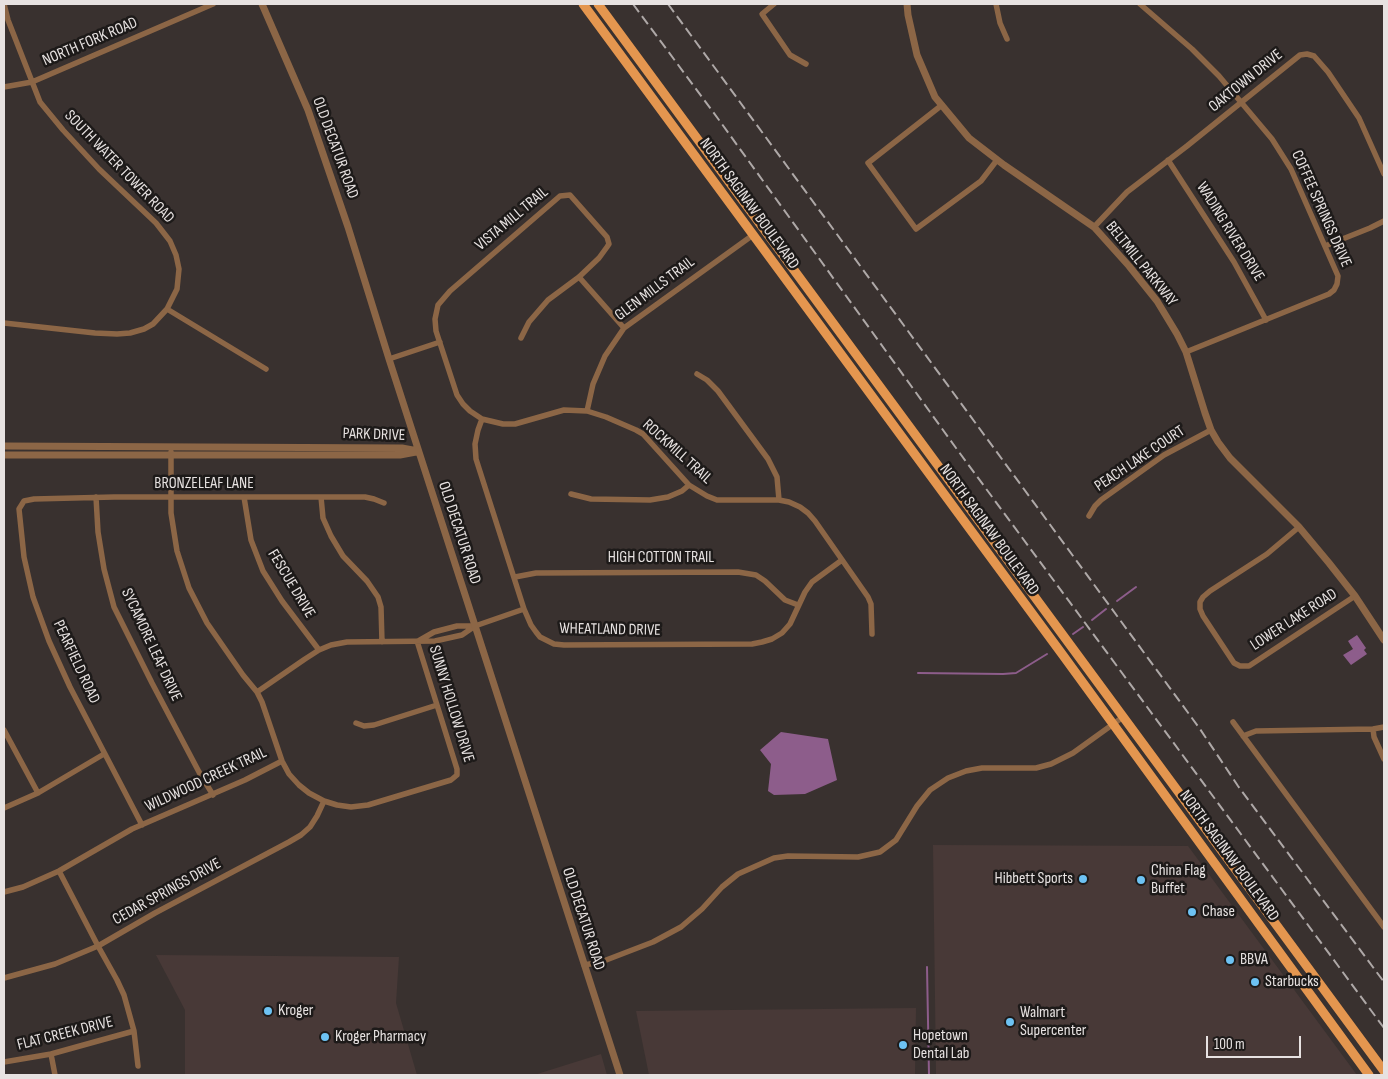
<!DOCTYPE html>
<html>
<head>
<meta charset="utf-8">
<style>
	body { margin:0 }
	#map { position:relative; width:1388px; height:1079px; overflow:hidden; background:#39312f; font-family:"Sofia Sans Condensed",sans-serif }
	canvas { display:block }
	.frame { position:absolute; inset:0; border:5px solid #e7e2e1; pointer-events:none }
	.scale { position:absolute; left:1206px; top:1036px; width:95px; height:22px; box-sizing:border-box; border:2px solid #e7e2e1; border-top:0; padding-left:6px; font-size:15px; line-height:18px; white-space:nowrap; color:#e7e2e1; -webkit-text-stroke:4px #1d1a19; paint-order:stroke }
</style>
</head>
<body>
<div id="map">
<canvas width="1388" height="1079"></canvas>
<div class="frame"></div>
<div class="scale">100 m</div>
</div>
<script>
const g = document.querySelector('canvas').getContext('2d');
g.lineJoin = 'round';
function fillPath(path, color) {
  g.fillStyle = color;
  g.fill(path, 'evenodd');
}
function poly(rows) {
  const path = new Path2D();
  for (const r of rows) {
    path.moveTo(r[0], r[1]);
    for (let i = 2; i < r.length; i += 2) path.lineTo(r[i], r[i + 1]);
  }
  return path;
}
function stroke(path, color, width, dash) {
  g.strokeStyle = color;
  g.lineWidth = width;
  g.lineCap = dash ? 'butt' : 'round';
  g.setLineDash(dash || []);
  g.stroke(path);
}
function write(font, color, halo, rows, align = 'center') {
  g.font = font + ' "Sofia Sans Condensed",sans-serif';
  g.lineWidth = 5;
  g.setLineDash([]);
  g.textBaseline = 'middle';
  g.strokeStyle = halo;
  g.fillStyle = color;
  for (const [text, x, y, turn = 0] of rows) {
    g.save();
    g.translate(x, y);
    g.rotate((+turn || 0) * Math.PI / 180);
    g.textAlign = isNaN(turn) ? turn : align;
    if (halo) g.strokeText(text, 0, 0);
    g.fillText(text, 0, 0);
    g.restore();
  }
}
const built = poly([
	[933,845,1188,846,1357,1075,936,1075],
	[156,955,399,957,396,1003,417,1075,185,1075,185,1010],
	[916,1008,915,1075,649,1075,636,1011],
	[601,1054,607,1075,534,1075]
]);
const water = poly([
	[1357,635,1366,648,1364,650,1367,654,1351,665,1343,655,1353,649,1348,641],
	[781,732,828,739,837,780,805,794,774,795,768,791,771,764,760,750]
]);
const stream = poly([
	[1117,601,1136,587],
	[1092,620,1106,609],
	[1073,634,1083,627],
	[918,673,1003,674,1016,673,1047,654],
	[927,967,929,1075]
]);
const minor = poly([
	[774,4,762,14,790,55,806,64],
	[996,4,1000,23,1007,39],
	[1140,4,1192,49,1219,76,1272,139,1291,169,1338,276,1337,284,1334,290,1329,294,1186,352],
	[4,87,32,82,213,4],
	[942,105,868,163,916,229,981,181,997,160],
	[1168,160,1234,262,1266,320],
	[1094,227,1127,192,1187,146,1300,55,1307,54,1314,56,1328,72,1359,118,1384,174],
	[1325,246,1370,228,1384,221],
	[579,277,624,328],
	[167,309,266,369],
	[4,323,95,333,117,334,130,333,144,329,153,324,167,309,177,289,179,269,176,255,170,241,156,223,99,169,63,130,40,102,8,20,4,4],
	[521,338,529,322,548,300,579,277,599,258,607,247,609,244,607,237,570,195,560,196,450,291,438,305,435,319,436,331,457,395,463,404,470,411,482,419,503,424,515,424,564,410,587,411,606,417,636,430,643,434,689,485,707,496,717,500,779,500,789,502,800,507,808,513,815,521,868,597,871,604,872,634],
	[389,359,440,342],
	[697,374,707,380,718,391,768,459,777,477,779,500],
	[587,411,593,384,605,356,624,328,753,235],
	[482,419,478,430,475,444,476,459,524,609,531,625,536,632,540,637,554,644,564,645,752,644,762,642,772,639,782,633,790,624,805,592,812,582,842,560],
	[171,452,171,513,177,551,189,588,207,623,243,675,257,692,262,702,282,761,289,774,299,785,309,793,324,801,337,805,351,807,368,805,451,780,457,775,457,769,417,641],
	[571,494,591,499,650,500,668,497,682,491,689,485],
	[96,497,98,532,104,569,114,607,152,683,199,772,213,795],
	[244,497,251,540,263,571,282,601,319,650],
	[321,497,323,518,331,536,343,556,367,581,378,597,381,607,382,642],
	[1089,516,1095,506,1101,500,1164,455,1211,430],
	[1299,527,1267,554,1210,591,1203,597,1200,602,1200,609,1203,616,1234,663,1240,666,1249,666,1355,596],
	[515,577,536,573,738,572,756,575,765,581,785,600,798,605],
	[420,640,434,632,457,626,475,626],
	[257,692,305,659,319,650,331,645,347,642,435,641,462,635,475,626,524,609],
	[1233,722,1384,927],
	[356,723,364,726,374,725,437,705],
	[1373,729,1374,737,1384,759],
	[4,730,38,793],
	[1243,736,1256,731,1373,729,1384,727],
	[4,808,38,793,104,754],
	[142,825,70,687,49,641,33,597,24,557,19,509,24,501,34,499,114,497,365,497,374,499,384,503],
	[59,871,98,946,117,980,124,995,134,1031,138,1066],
	[4,892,23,887,59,871,132,829,245,780,282,761],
	[584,965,601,962,653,942,681,927,702,909,722,887,738,874,774,858,788,856,858,857,880,852,896,840,917,806,930,790,948,778,966,771,982,768,1036,768,1051,764,1073,753,1123,717],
	[4,978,55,964,98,946,155,913,289,842,301,835,310,827,317,816,324,801],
	[51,1054,55,1075],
	[4,1062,51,1054,134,1031]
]);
const tertiary = poly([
	[262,4,308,110,348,227,389,359,620,1075],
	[907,4,908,15,917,55,935,97,969,138,1004,165,1094,227,1129,266,1157,301,1177,334,1186,352,1205,413,1211,430,1218,442,1230,458,1299,527,1329,563,1355,596,1384,640],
	[4,446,402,448,418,451],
	[4,455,400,455,416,452]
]);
const primary = poly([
	[583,4,1062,654,1369,1075],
	[598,4,1384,1071]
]);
const rail = poly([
	[633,4,719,120,956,448,1384,1028],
	[668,4,1200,729,1238,786,1384,982]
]);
const markers = [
	[1083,879,5,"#6dc2f3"],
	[1141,880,5,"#6dc2f3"],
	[1192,912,5,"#6dc2f3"],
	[1230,960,5,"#6dc2f3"],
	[1255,982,5,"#6dc2f3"],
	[268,1011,5,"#6dc2f3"],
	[1010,1022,5,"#6dc2f3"],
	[325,1037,5,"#6dc2f3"],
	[903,1045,5,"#6dc2f3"]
];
const streetNames = [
	["NORTH FORK ROAD",90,42,-23],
	["OAKTOWN DRIVE",1246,81,-39],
	["OLD DECATUR ROAD",335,148,70],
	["SOUTH WATER TOWER ROAD",119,167,46],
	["NORTH SAGINAW BOULEVARD",749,204,54],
	["COFFEE SPRINGS DRIVE",1321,209,66],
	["VISTA MILL TRAIL",512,219,-40],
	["WADING RIVER DRIVE",1230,232,58],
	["BELTMILL PARKWAY",1141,264,51],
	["GLEN MILLS TRAIL",655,289,-37],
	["PARK DRIVE",374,435,2],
	["ROCKMILL TRAIL",677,452,42],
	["PEACH LAKE COURT",1140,459,-34],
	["BRONZELEAF LANE",204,484],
	["NORTH SAGINAW BOULEVARD",989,530,54],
	["OLD DECATUR ROAD",459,533,72],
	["HIGH COTTON TRAIL",661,558],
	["FESCUE DRIVE",291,584,59],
	["LOWER LAKE ROAD",1294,620,-33],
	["WHEATLAND DRIVE",610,630,1],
	["SYCAMORE LEAF DRIVE",151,645,65],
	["PEARFIELD ROAD",76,662,65],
	["SUNNY HOLLOW DRIVE",451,704,73],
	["WILDWOOD CREEK TRAIL",206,780,-25],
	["NORTH SAGINAW BOULEVARD",1229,856,54],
	["CEDAR SPRINGS DRIVE",167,892,-29],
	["OLD DECATUR ROAD",583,919,72],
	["FLAT CREEK DRIVE",65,1034,-14]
];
const poiNames = [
	["China Flag",1151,871],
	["Buffet",1151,889],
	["Hibbett Sports",1073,879,"right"],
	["Chase",1202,912],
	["BBVA",1240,960],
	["Starbucks",1265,982],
	["Kroger",278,1011],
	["Walmart",1020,1013],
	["Supercenter",1020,1031],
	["Hopetown",913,1036],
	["Dental Lab",913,1054],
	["Kroger Pharmacy",335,1037]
];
fillPath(built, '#483937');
fillPath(water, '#8d5d8b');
stroke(stream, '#8d5d8b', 2);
stroke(minor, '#8c6646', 5.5);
stroke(tertiary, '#8c6646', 7);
stroke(primary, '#e4964f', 9);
stroke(rail, '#aea8a7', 2, [10, 5]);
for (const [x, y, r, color] of markers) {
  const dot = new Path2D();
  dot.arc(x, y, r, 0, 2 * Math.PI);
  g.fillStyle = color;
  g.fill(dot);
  stroke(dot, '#1d1a19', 2);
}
write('16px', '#e7e2e1', '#1d1a19', streetNames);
write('16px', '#e7e2e1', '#1d1a19', poiNames, 'left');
</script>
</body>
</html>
